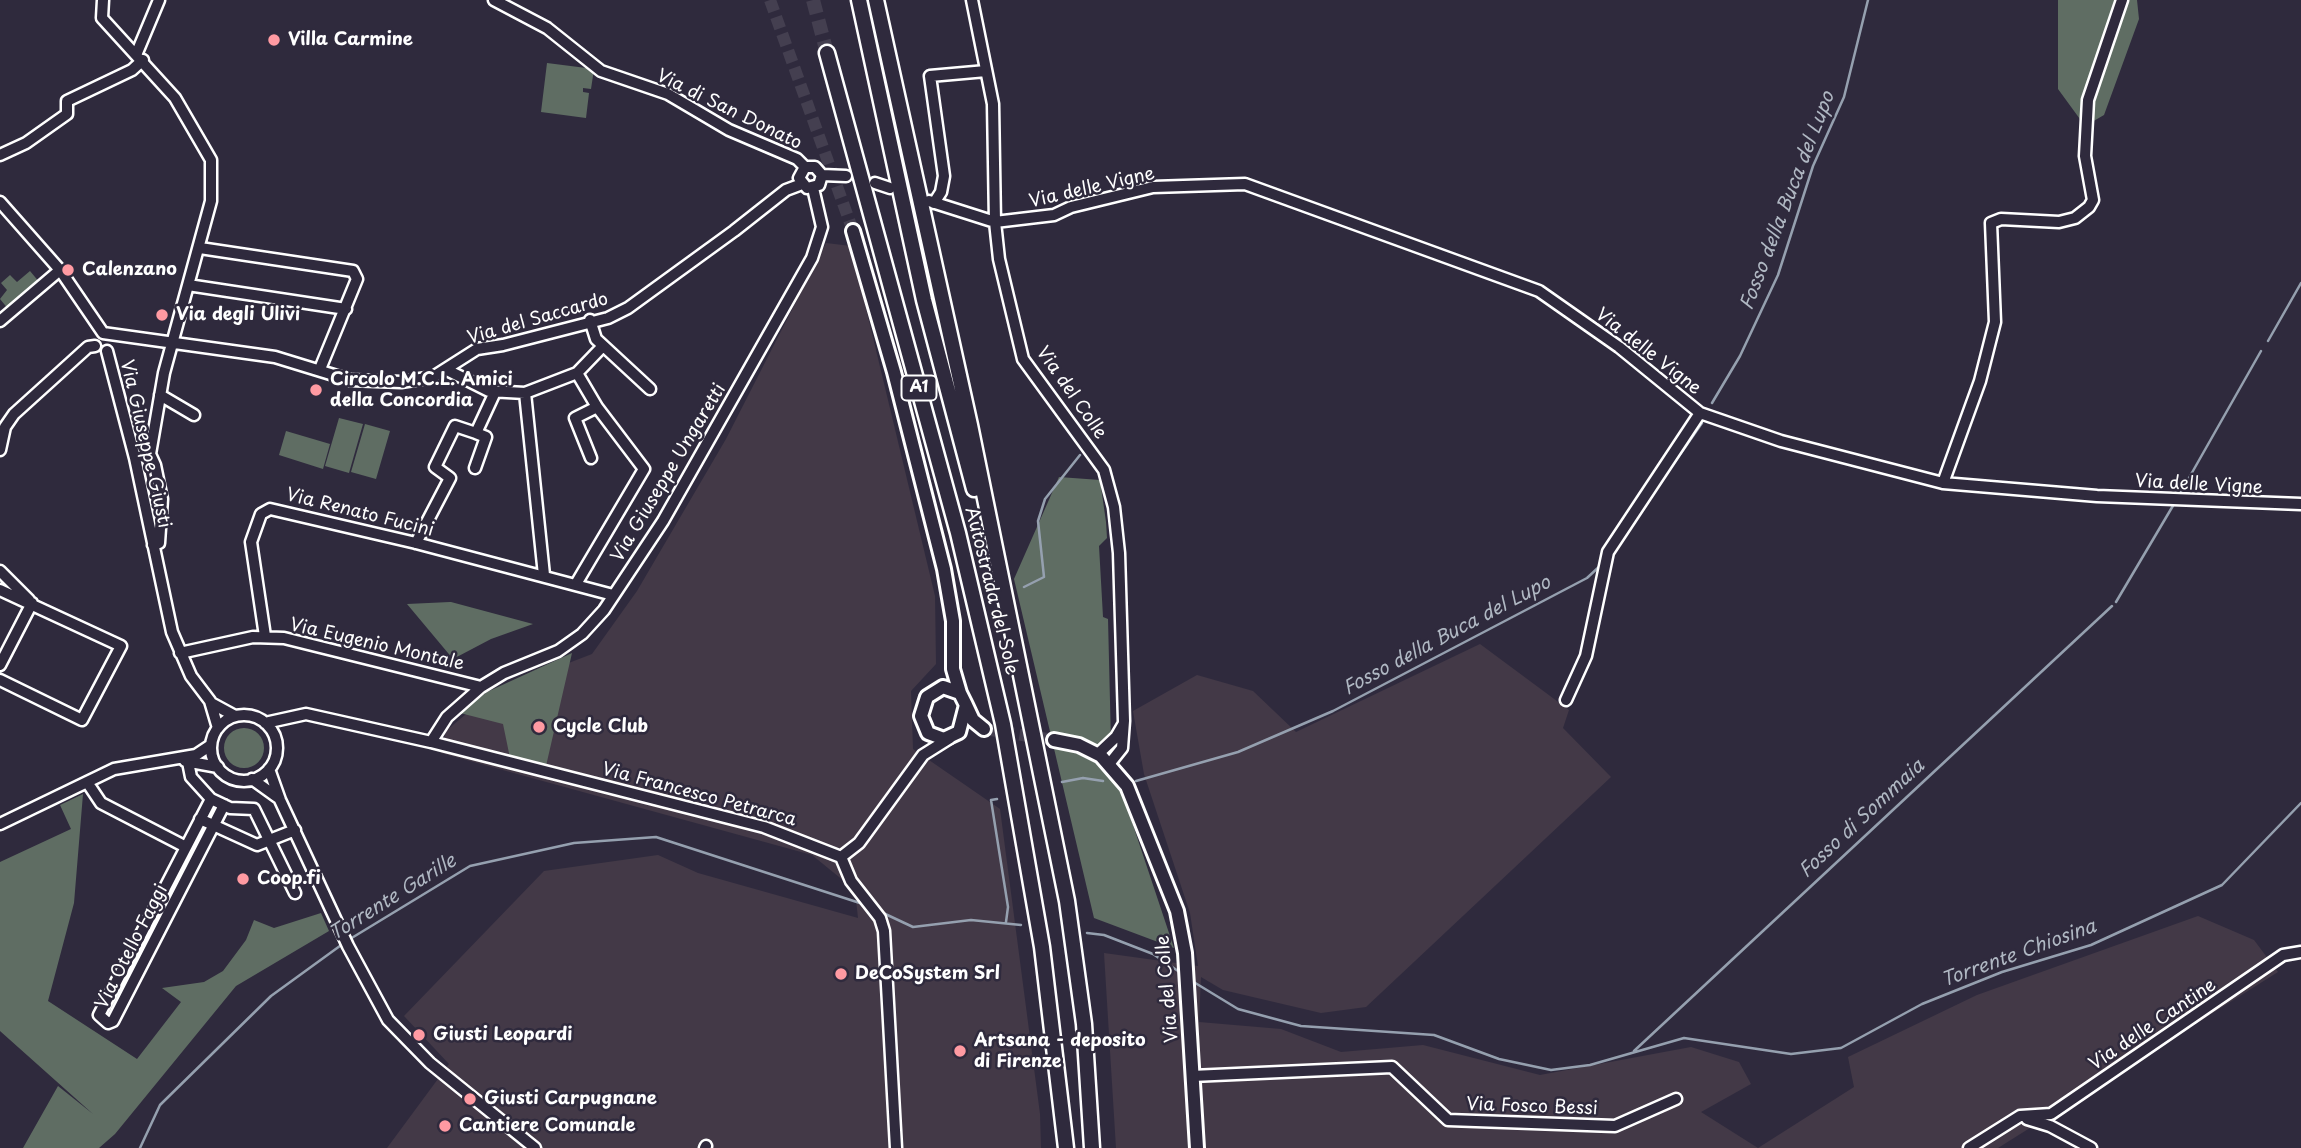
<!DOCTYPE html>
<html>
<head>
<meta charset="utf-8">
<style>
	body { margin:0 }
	canvas { display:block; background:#2f2a3d }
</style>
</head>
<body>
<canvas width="2301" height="1148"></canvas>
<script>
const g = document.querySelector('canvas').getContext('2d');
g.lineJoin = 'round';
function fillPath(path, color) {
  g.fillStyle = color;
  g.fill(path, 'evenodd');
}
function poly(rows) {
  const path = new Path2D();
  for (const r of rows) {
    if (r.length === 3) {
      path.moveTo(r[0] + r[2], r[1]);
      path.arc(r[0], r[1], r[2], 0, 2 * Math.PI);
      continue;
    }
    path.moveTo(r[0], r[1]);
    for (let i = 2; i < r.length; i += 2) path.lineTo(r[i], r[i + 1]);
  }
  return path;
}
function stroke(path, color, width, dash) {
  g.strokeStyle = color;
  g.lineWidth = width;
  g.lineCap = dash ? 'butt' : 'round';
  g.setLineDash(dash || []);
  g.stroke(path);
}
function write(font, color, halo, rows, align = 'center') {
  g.font = font + ' "Playpen Sans",sans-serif';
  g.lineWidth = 5;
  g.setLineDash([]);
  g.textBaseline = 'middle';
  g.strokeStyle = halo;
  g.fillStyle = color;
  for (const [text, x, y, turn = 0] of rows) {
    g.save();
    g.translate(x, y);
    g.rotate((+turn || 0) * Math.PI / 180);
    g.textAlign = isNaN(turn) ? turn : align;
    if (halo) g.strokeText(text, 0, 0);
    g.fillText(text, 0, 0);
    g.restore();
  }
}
const built = poly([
	[826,243,851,246,935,596,936,664,911,691,913,749,1000,809,1040,1114,1041,1148,387,1148,449,1064,404,1016,544,871,658,855,698,873,858,918,855,890,812,855,441,753,446,731,491,693,592,654,637,591,726,439],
	[1480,644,1569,710,1563,728,1611,777,1366,1007,1321,1013,1223,990,1201,977,1199,1022,1281,1029,1341,1052,1423,1045,1540,1075,1691,1047,1739,1062,1751,1084,1701,1112,1758,1148,1854,1087,1848,1057,1977,995,2198,916,2254,940,2278,972,1998,1148,1116,1148,1104,953,1198,966,1190,913,1144,774,1133,711,1197,675,1253,691,1296,732]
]);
const green = poly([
	[2058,0,2137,0,2139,19,2104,115,2085,126,2058,89],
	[547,63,594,69,591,89,583,88,583,92,589,93,586,118,541,112],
	[30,271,40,283,9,310,0,299,7,290,1,283,10,275,17,282],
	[339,418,363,424,349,473,325,466],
	[365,424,390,431,376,479,351,472],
	[286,431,330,444,323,469,279,455],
	[1059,477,1100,480,1106,522,1107,538,1099,546,1103,617,1108,619,1111,743,1124,798,1174,948,1094,918,1014,579],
	[450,602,451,602,533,624,491,639,453,659,407,604],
	[572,653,546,766,510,758,503,724,460,713,487,692],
	[244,748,20],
	[83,794,74,903,48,1001,137,1059,181,1002,162,988,204,982,223,971,246,940,254,920,274,928,321,913,329,931,236,986,115,1134,99,1148,23,1148,58,1086,93,1114,0,1031,0,862,71,829,60,805]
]);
const stream = poly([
	[2268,341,2301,283],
	[1712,403,1740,356,1778,275,1813,166,1844,97,1868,0],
	[2181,492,2261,351],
	[1642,509,1702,423],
	[1024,587,1044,577,1038,521,1045,499,1080,455],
	[2116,602,2174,504],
	[1136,781,1238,752,1333,711,1587,578,1601,565],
	[1062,782,1083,778,1103,781],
	[997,799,991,800,1008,907,1006,922],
	[881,912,913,927,971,920,1021,925],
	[1087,933,1104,935,1153,954,1181,973],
	[350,939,470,866,574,843,656,837,866,905],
	[1192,981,1238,1009,1301,1026,1434,1035,1499,1059,1551,1070,1590,1065,1684,1038,1791,1054,1841,1048,1922,1004,2002,972,2091,945,2222,885,2301,803],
	[1634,1051,2112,606],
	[140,1148,160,1105,271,996,344,943]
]);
const majorTunnel = poly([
	[770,0,853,231],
	[984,729,1054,740]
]);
const highwayTunnel = poly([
	[813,0,827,53]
]);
const minor = poly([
	[103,0,102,18,175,98,211,160,211,201,164,373,150,454,135,458],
	[494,0,547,28,601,71,668,94,729,130,797,159,805,167],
	[972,0,993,104,995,222,999,259,1023,359,1104,470,1114,507,1119,553,1124,721,1122,748,1110,763],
	[136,55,159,0],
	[0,155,26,143,67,114,67,101,132,70,143,60],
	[805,167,799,178,807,188,819,185,822,175],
	[805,167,815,167,822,175],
	[822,175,846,176],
	[875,183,890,188],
	[929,201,995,222,1054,215,1071,207,1153,187,1245,184,1539,291,1619,347,1700,413,1781,441,1943,483,2097,496,2301,504],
	[0,202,60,270,103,333,275,357,350,380,401,382,433,377,477,349,503,345,608,318,628,308,734,231,786,190,802,184],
	[934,203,941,192,944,176,930,76,986,71],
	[200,248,353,271,357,279,320,369],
	[188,285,346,309],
	[590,320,596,339,650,389],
	[0,321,60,270],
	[107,351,135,458,172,632,191,676,210,701,218,728],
	[447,370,489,391,525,393,577,373,603,346],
	[525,393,544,575],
	[160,395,194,415],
	[0,450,5,427,14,414,88,347,95,346],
	[150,454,155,465,162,499,159,543,153,545],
	[591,458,575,418,597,407],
	[475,468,486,437,476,433],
	[1943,483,1980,381,1995,322,1991,223,2001,219,2059,222,2075,218,2089,207,2093,200,2085,156,2088,100,2122,0],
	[416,543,450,478,435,467,455,426,476,433,495,392],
	[0,571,29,600],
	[576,584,644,469,597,407,577,373],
	[0,590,121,646,82,720,0,680],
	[265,636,251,542,261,514,270,509,416,543,613,595],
	[180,653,253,637,284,638,481,687],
	[0,665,32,603],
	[1566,700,1586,656,1608,552,1700,413],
	[211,703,235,716],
	[244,748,33],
	[265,723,306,714,431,742,764,827,841,857],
	[431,742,447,717,481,687,504,673,558,651,582,634,604,610,663,521,812,258,822,227,813,188],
	[1098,754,1116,737,1123,725],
	[185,761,218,767],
	[188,762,191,777,211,799,230,808,254,809,295,893],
	[269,769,280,800,348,946,388,1020,430,1063,535,1148],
	[252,779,277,797],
	[87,782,101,803,186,847],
	[211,799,99,1015,108,1023,113,1021,224,805],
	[200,819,257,845,295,830],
	[0,824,114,769,196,755,211,745],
	[841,857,851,881,880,918,884,931,896,1148],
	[841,857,859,843,923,755,950,738],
	[1192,1076,1392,1067,1448,1120,1615,1126,1676,1099],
	[2027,1119,2050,1126,2091,1148],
	[705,1148,706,1146],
	[1969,1148,2020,1116,2051,1114,2283,955,2301,952]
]);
const major = poly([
	[853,231,894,372,944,569,953,621,953,669,960,693],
	[943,687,960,693,966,705,959,732,944,739,928,733,921,716,927,697,943,687],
	[966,705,973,720,984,729],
	[1054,740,1079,745,1101,756,1127,786,1177,911,1185,953,1197,1148]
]);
const highway = poly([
	[859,0,924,300,974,489],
	[876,0,970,425,1067,901,1084,1024,1092,1148],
	[827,53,958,533,1003,724,1042,947,1066,1148]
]);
const markers = [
	[274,40,7,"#ff9aa2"],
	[68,270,7,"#ff9aa2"],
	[162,315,7,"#ff9aa2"],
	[316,390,7,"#ff9aa2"],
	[539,727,7,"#ff9aa2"],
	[243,879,7,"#ff9aa2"],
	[841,974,7,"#ff9aa2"],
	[419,1035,7,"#ff9aa2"],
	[960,1051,7,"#ff9aa2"],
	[470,1099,7,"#ff9aa2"],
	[445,1126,7,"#ff9aa2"]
];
const shields = [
	[919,388,35]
];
const shieldNames = [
	["A1",919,388]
];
const poiNames = [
	["Villa Carmine",288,40],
	["Calenzano",82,270],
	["Via degli Ulivi",176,315],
	["Circolo M.C.L. Amici",330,380],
	["della Concordia",330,401],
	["Cycle Club",553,727],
	["Coop.fi",257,879],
	["DeCoSystem Srl",855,974],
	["Giusti Leopardi",433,1035],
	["Artsana - deposito",974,1041],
	["di Firenze",974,1062],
	["Giusti Carpugnane",484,1099],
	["Cantiere Comunale",459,1126]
];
const streetNames = [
	["Via di San Donato",729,110,26],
	["Via delle Vigne",1092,188,-13],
	["Via del Saccardo",538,319,-16],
	["Via delle Vigne",1648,352,38],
	["Via del Colle",1071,393,55],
	["Via Giuseppe Giusti",145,444,77],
	["Via Giuseppe Ungaretti",669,473,-59],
	["Via delle Vigne",2199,485,3],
	["Via Renato Fucini",360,513,14],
	["Autostrada del Sole",991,591,76],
	["Via Eugenio Montale",377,645,13],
	["Via Francesco Petrarca",699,795,15],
	["Via Otello Faggi",132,947,-63],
	["Via del Colle",1168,989,-95],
	["Via delle Cantine",2153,1025,-34],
	["Via Fosco Bessi",1532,1107,2]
];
const waterNames = [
	["Fosso della Buca del Lupo",1788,201,-69],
	["Fosso della Buca del Lupo",1447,636,-28],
	["Fosso di Sommaia",1862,819,-43],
	["Torrente Garille",393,898,-32],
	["Torrente Chiosina",2019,954,-20]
];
fillPath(built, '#433947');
fillPath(green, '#5f6d63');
stroke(stream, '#95a0af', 2.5);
stroke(majorTunnel, '#443f50', 12, [12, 6]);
stroke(highwayTunnel, '#443f50', 14, [14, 7]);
stroke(minor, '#fff', 15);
stroke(major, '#fff', 18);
stroke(highway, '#fff', 19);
stroke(minor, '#2f2a3d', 10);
stroke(major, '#2f2a3d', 12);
stroke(highway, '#2f2a3d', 14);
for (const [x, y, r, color] of markers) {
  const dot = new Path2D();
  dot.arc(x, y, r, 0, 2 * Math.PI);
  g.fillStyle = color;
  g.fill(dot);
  stroke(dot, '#2f2a3d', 2.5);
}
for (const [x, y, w] of shields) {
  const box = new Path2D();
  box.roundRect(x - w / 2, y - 12.5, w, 25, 5);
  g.fillStyle = '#2f2a3d';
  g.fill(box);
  stroke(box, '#fff', 2);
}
write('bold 16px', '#fff', null, shieldNames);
write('bold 18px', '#fff', '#2f2a3d', poiNames, 'left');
write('18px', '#fff', '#2f2a3d', streetNames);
write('italic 19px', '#b0b8c3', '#2f2a3d', waterNames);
</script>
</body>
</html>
